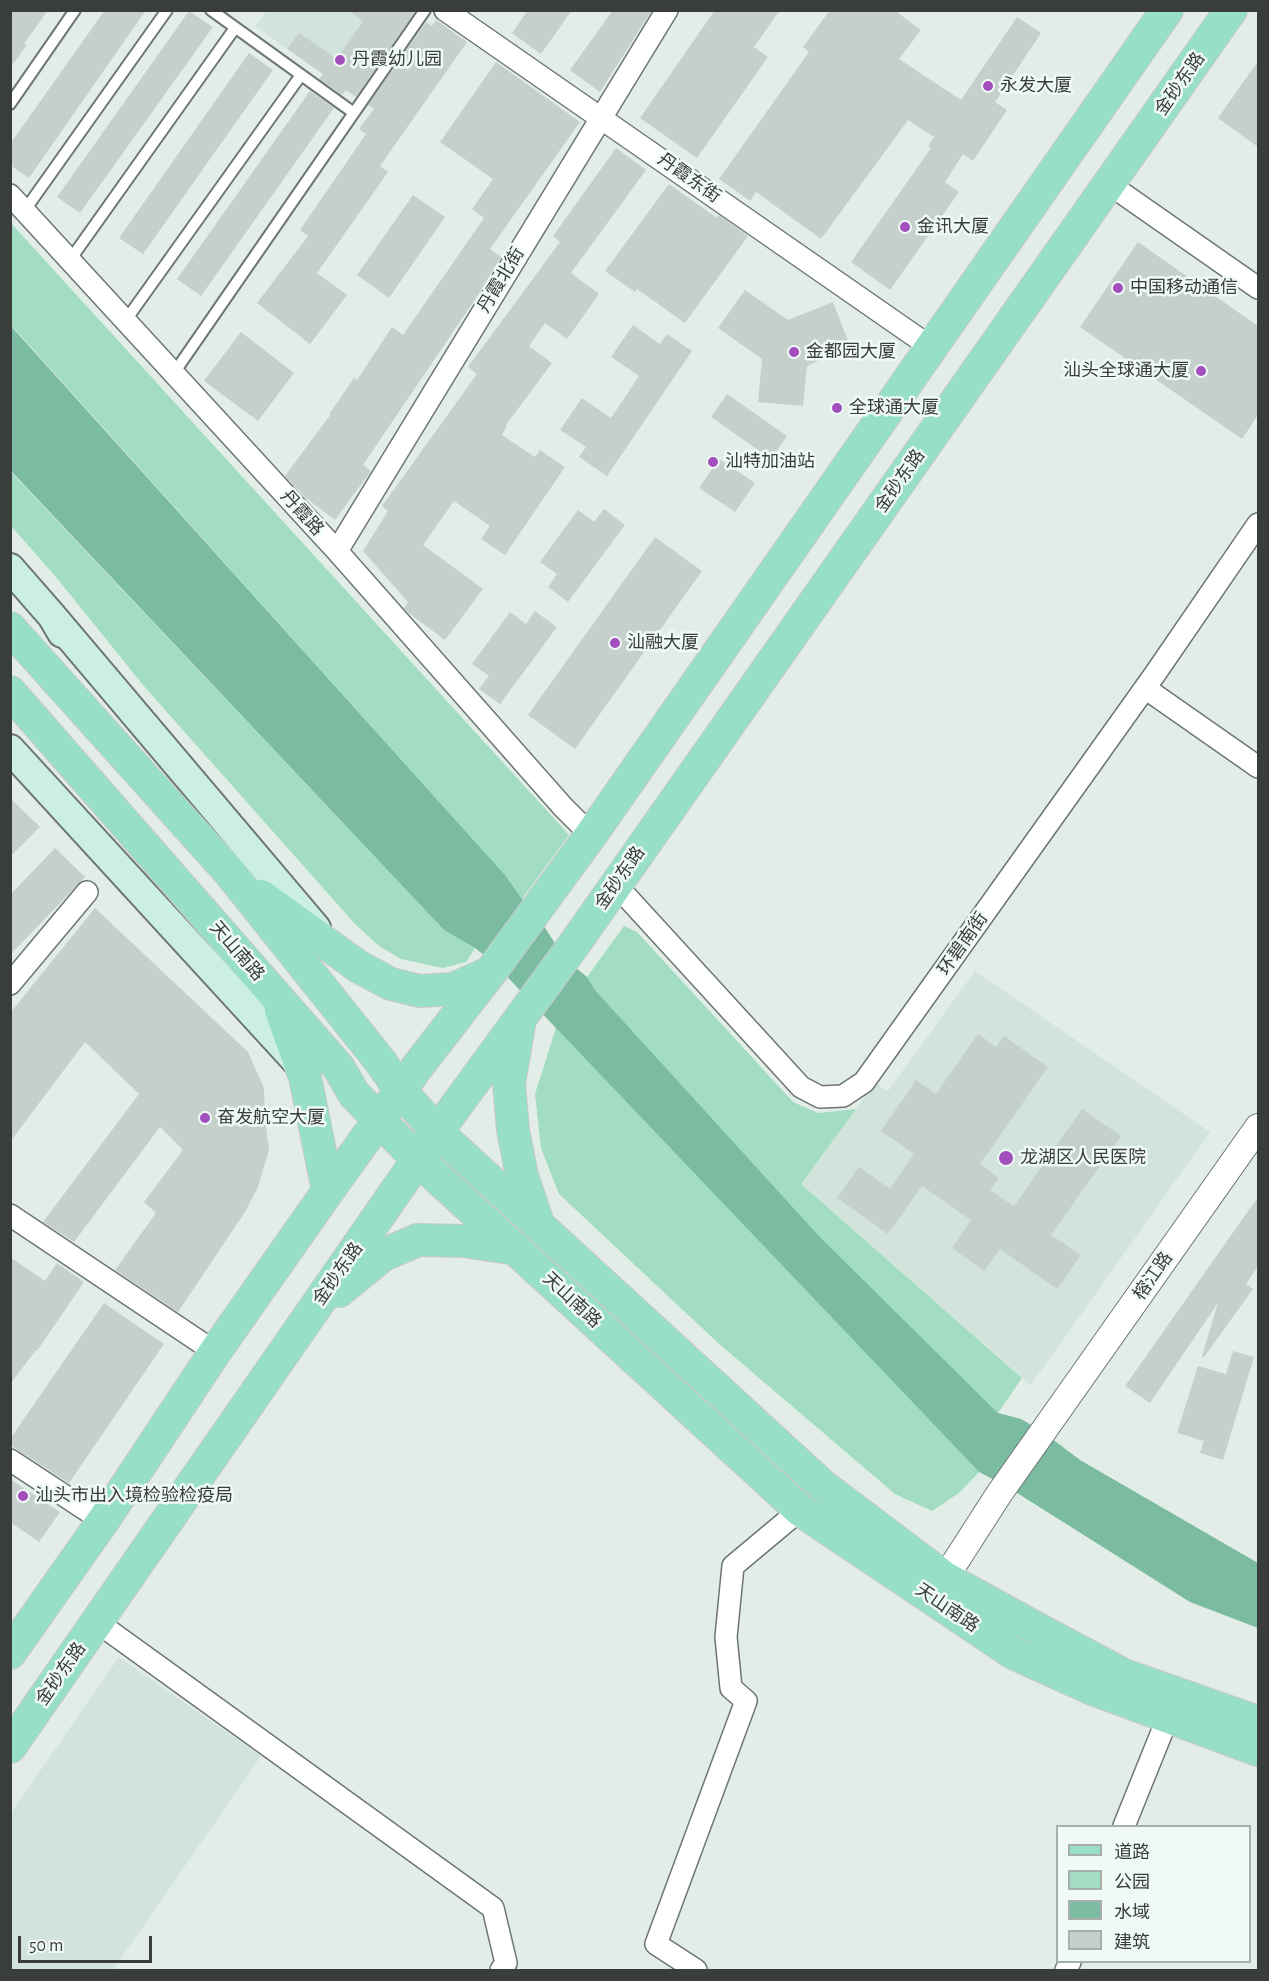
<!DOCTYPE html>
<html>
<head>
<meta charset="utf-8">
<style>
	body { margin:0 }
	#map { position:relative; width:1269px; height:1981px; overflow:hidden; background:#e3ede8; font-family:"Alegreya Sans","Noto Sans SC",sans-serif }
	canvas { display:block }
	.frame { position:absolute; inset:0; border:12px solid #393d3b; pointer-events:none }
	.legend { position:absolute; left:1056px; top:1825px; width:195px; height:138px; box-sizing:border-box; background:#f0faf5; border:2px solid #a7aeab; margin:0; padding:8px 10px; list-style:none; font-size:18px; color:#393d3b }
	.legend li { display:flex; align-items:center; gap:12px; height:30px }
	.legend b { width:30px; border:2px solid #a7aeab }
	.scale { position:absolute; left:18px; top:1936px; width:134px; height:27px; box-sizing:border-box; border:3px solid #393d3b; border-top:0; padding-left:8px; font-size:18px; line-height:21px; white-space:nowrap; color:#393d3b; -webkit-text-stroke:4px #f0faf5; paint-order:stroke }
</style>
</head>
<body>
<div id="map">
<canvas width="1269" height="1981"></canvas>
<div class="frame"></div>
<ul class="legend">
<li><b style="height:8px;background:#97dfc6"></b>道路</li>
<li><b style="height:16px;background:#a1dcc3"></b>公园</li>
<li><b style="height:16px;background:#7abba1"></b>水域</li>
<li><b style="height:16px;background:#c6d0cb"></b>建筑</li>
</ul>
<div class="scale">50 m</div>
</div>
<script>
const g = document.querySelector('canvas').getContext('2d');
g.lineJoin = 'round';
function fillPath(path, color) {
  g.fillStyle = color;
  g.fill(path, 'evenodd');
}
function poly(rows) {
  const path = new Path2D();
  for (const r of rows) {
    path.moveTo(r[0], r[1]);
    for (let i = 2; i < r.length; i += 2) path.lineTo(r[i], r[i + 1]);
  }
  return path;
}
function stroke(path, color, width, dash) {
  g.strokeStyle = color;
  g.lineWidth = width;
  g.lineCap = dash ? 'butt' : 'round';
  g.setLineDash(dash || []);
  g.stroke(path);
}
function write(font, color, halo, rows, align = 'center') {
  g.font = font + ' "Alegreya Sans","Noto Sans SC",sans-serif';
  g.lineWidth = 5;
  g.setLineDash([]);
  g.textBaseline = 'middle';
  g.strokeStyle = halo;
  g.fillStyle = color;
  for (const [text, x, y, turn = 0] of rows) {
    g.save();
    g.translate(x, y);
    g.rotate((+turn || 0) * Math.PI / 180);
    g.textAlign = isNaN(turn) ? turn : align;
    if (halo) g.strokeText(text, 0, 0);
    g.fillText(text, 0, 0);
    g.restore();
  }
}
const built = poly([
	[410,10,353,95,255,26,267,11],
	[975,971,1210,1132,1031,1385,801,1184,875,1083,888,1091],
	[119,1657,261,1756,113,1970,11,1970,11,1813]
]);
const green = poly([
	[10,222,569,835,522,899,505,875,11,325],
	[10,471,444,930,475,948,466,962,443,968,401,959,379,946,355,924,143,685,56,577,11,526],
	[624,926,637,932,793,1102,818,1113,856,1109,801,1184,1022,1378,998,1413,819,1236,595,990,587,977],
	[556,1028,979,1472,959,1493,932,1511,895,1494,717,1342,559,1194,541,1148,535,1094]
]);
const water = poly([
	[10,325,505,875,522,899,533,909,565,959,587,977,595,990,819,1236,998,1413,1021,1419,1043,1432,1080,1460,1258,1563,1258,1628,1190,1602,1006,1486,979,1472,494,963,475,948,444,930,11,471]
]);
const building = poly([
	[10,10,48,10,24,44,27,45,10,68],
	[105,10,146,10,29,178,10,165,10,144],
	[348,10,410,10,414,13,356,97,346,90,342,95,319,79,323,74,287,49,299,33,337,59,363,21],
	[528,10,572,10,541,54,512,33],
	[613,10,652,10,600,92,570,70],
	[715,10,780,10,754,47,768,57,697,158,640,118],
	[830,10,894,10,921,30,899,59,961,100,1017,17,1041,33,995,102,1007,110,973,161,963,154,945,182,959,192,890,290,851,262,931,148,928,146,934,137,908,120,821,239,756,192,750,201,719,179,809,52,803,47],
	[189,11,213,27,80,213,57,197],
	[436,20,467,42,380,166,388,172,317,273,347,295,310,344,257,303,308,236,300,230,366,134,359,129,374,109,368,105,426,22,432,26],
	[249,53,273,70,143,254,119,238],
	[1258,61,1258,147,1218,118],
	[496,62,580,122,490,249,501,257,480,292,363,465,371,471,335,520,306,498,285,476,331,414,330,413,354,378,357,380,392,327,403,335,484,218,472,209,493,179,440,142],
	[310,91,334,108,201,296,177,279],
	[616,148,646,170,571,273,599,294,567,339,545,323,529,346,552,363,506,425,507,426,502,435,535,457,540,450,565,467,505,555,481,539,490,526,454,501,423,545,483,589,445,640,410,614,404,608,408,602,363,551,388,511,382,506,477,374,468,367,560,242,553,236],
	[669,184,717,218,719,215,748,236,685,323,637,289,635,292,605,271],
	[413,195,445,217,389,298,357,275],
	[1138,242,1258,326,1258,415,1242,439,1080,327],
	[745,290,788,320,833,302,850,346,807,366,803,406,758,402,762,359,718,328],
	[633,325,660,344,667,334,692,351,607,476,579,457,586,447,560,430,582,398,611,418,639,376,611,357],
	[241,332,294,373,258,421,204,381],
	[727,394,787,436,771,459,711,417],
	[719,459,755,483,735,512,699,488],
	[604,509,625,525,568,602,548,587,557,574,540,562,578,510,594,522],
	[655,537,702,571,575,749,528,715],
	[535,611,557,627,500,704,479,689,489,676,472,664,510,612,526,624],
	[10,798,40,827,10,857],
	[55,848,85,877,10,955,10,895],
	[95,908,248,1052,264,1088,265,1119,269,1150,258,1187,245,1212,178,1312,115,1270,156,1213,144,1202,183,1150,160,1127,74,1242,43,1222,139,1094,85,1042,10,1142,10,1013],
	[978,1034,996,1047,1004,1036,1048,1067,980,1164,999,1178,990,1190,1014,1206,1082,1109,1121,1136,1051,1235,1081,1255,1057,1289,1000,1249,984,1271,952,1248,971,1220,922,1186,888,1234,837,1198,859,1167,890,1189,914,1154,881,1131,916,1080,936,1094],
	[1258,1197,1258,1266,1246,1284,1253,1289,1204,1357,1202,1356,1218,1303,1150,1403,1125,1386],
	[10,1257,45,1281,57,1263,84,1282,37,1351,36,1350,10,1384],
	[104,1303,164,1344,69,1483,10,1445,10,1439],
	[1233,1351,1254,1357,1223,1460,1200,1453,1204,1441,1177,1433,1198,1366,1226,1374],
	[10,1479,60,1512,39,1542,10,1522]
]);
const service = poly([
	[211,10,354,113],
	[10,104,75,10],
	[25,210,167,10],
	[70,260,235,28],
	[126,320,301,75],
	[174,373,425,10]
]);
const minor = poly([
	[445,10,932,348],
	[1109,184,1258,288],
	[10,195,337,551,563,807,591,835],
	[337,551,667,10],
	[1145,688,1258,767],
	[616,885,801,1087,820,1097,843,1096,864,1082,1155,674,1258,524],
	[10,984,87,892],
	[10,1215,215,1352],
	[10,1460,103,1521],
	[97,1622,493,1908,506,1963,501,1970],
	[1124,1826,1168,1717],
	[696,1970,656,1944,746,1701,731,1688,726,1637,733,1566,800,1510],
	[1066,1970,1070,1962]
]);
const tertiary = poly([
	[945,1578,999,1494,1258,1127]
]);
const secondary = poly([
	[10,568,52,616,62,633],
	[52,616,316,928],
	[10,749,299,1064]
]);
const primary = poly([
	[10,628,230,873,380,1061,401,1091,437,1132,823,1486,945,1578,1032,1626,1124,1675,1258,1722],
	[10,692,339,1068,354,1094,379,1120,418,1160,800,1510,1013,1653,1090,1688,1258,1750],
	[261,896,359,967,391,984,420,991,453,989,489,973],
	[281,1010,305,1077,328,1191],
	[519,1025,509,1084,513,1130,522,1176,538,1223],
	[339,1291,383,1255,418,1240,464,1241,516,1249],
	[10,1653,103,1521,215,1352,328,1191,418,1066,490,973,591,835,1167,10],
	[10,1747,437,1132,573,946,1231,10]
]);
const markers = [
	[340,60,6,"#a24ebd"],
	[988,86,6,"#a24ebd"],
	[905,227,6,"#a24ebd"],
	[1118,288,6,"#a24ebd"],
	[794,352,6,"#a24ebd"],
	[1201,371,6,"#a24ebd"],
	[837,408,6,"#a24ebd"],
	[713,462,6,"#a24ebd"],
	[615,643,6,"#a24ebd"],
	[205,1118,6,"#a24ebd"],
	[1006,1158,8,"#a24ebd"],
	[23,1496,6,"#a24ebd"]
];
const poiNames = [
	["丹霞幼儿园",352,60],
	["永发大厦",1000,86],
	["金讯大厦",917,227],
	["中国移动通信",1130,288],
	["金都园大厦",806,352],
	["汕头全球通大厦",1189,371,"right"],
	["全球通大厦",849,408],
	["汕特加油站",725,462],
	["汕融大厦",627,643],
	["奋发航空大厦",217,1118],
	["龙湖区人民医院",1020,1158],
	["汕头市出入境检验检疫局",35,1496]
];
const streetNames = [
	["金砂东路",1180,84,-55],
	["丹霞东街",689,178,35],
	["丹霞北街",501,280,-59],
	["金砂东路",900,481,-55],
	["丹霞路",302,513,48],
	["金砂东路",620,878,-55],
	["环碧南街",963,944,-55],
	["天山南路",237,951,49],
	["金砂东路",338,1274,-55],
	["榕江路",1153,1276,-55],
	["天山南路",572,1300,43],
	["天山南路",947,1608,34],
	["金砂东路",61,1674,-55]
];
fillPath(built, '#d1e3db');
fillPath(green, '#a1dcc3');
fillPath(water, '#7abba1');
fillPath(building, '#c6d0cb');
stroke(service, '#6d7672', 14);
stroke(minor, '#6d7672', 24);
stroke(tertiary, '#6d7672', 28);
stroke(secondary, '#6d7672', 32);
stroke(primary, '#c8c9c8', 34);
stroke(service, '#fff', 10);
stroke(minor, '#fff', 21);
stroke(tertiary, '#fff', 26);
stroke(secondary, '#cbefe2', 28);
stroke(primary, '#97dfc6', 32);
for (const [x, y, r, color] of markers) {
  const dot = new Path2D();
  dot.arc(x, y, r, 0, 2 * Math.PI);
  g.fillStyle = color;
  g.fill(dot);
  stroke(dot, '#f0faf5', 2);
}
write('18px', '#393d3b', '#f0faf5', poiNames, 'left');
write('18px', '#393d3b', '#f0faf5', streetNames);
</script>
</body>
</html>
